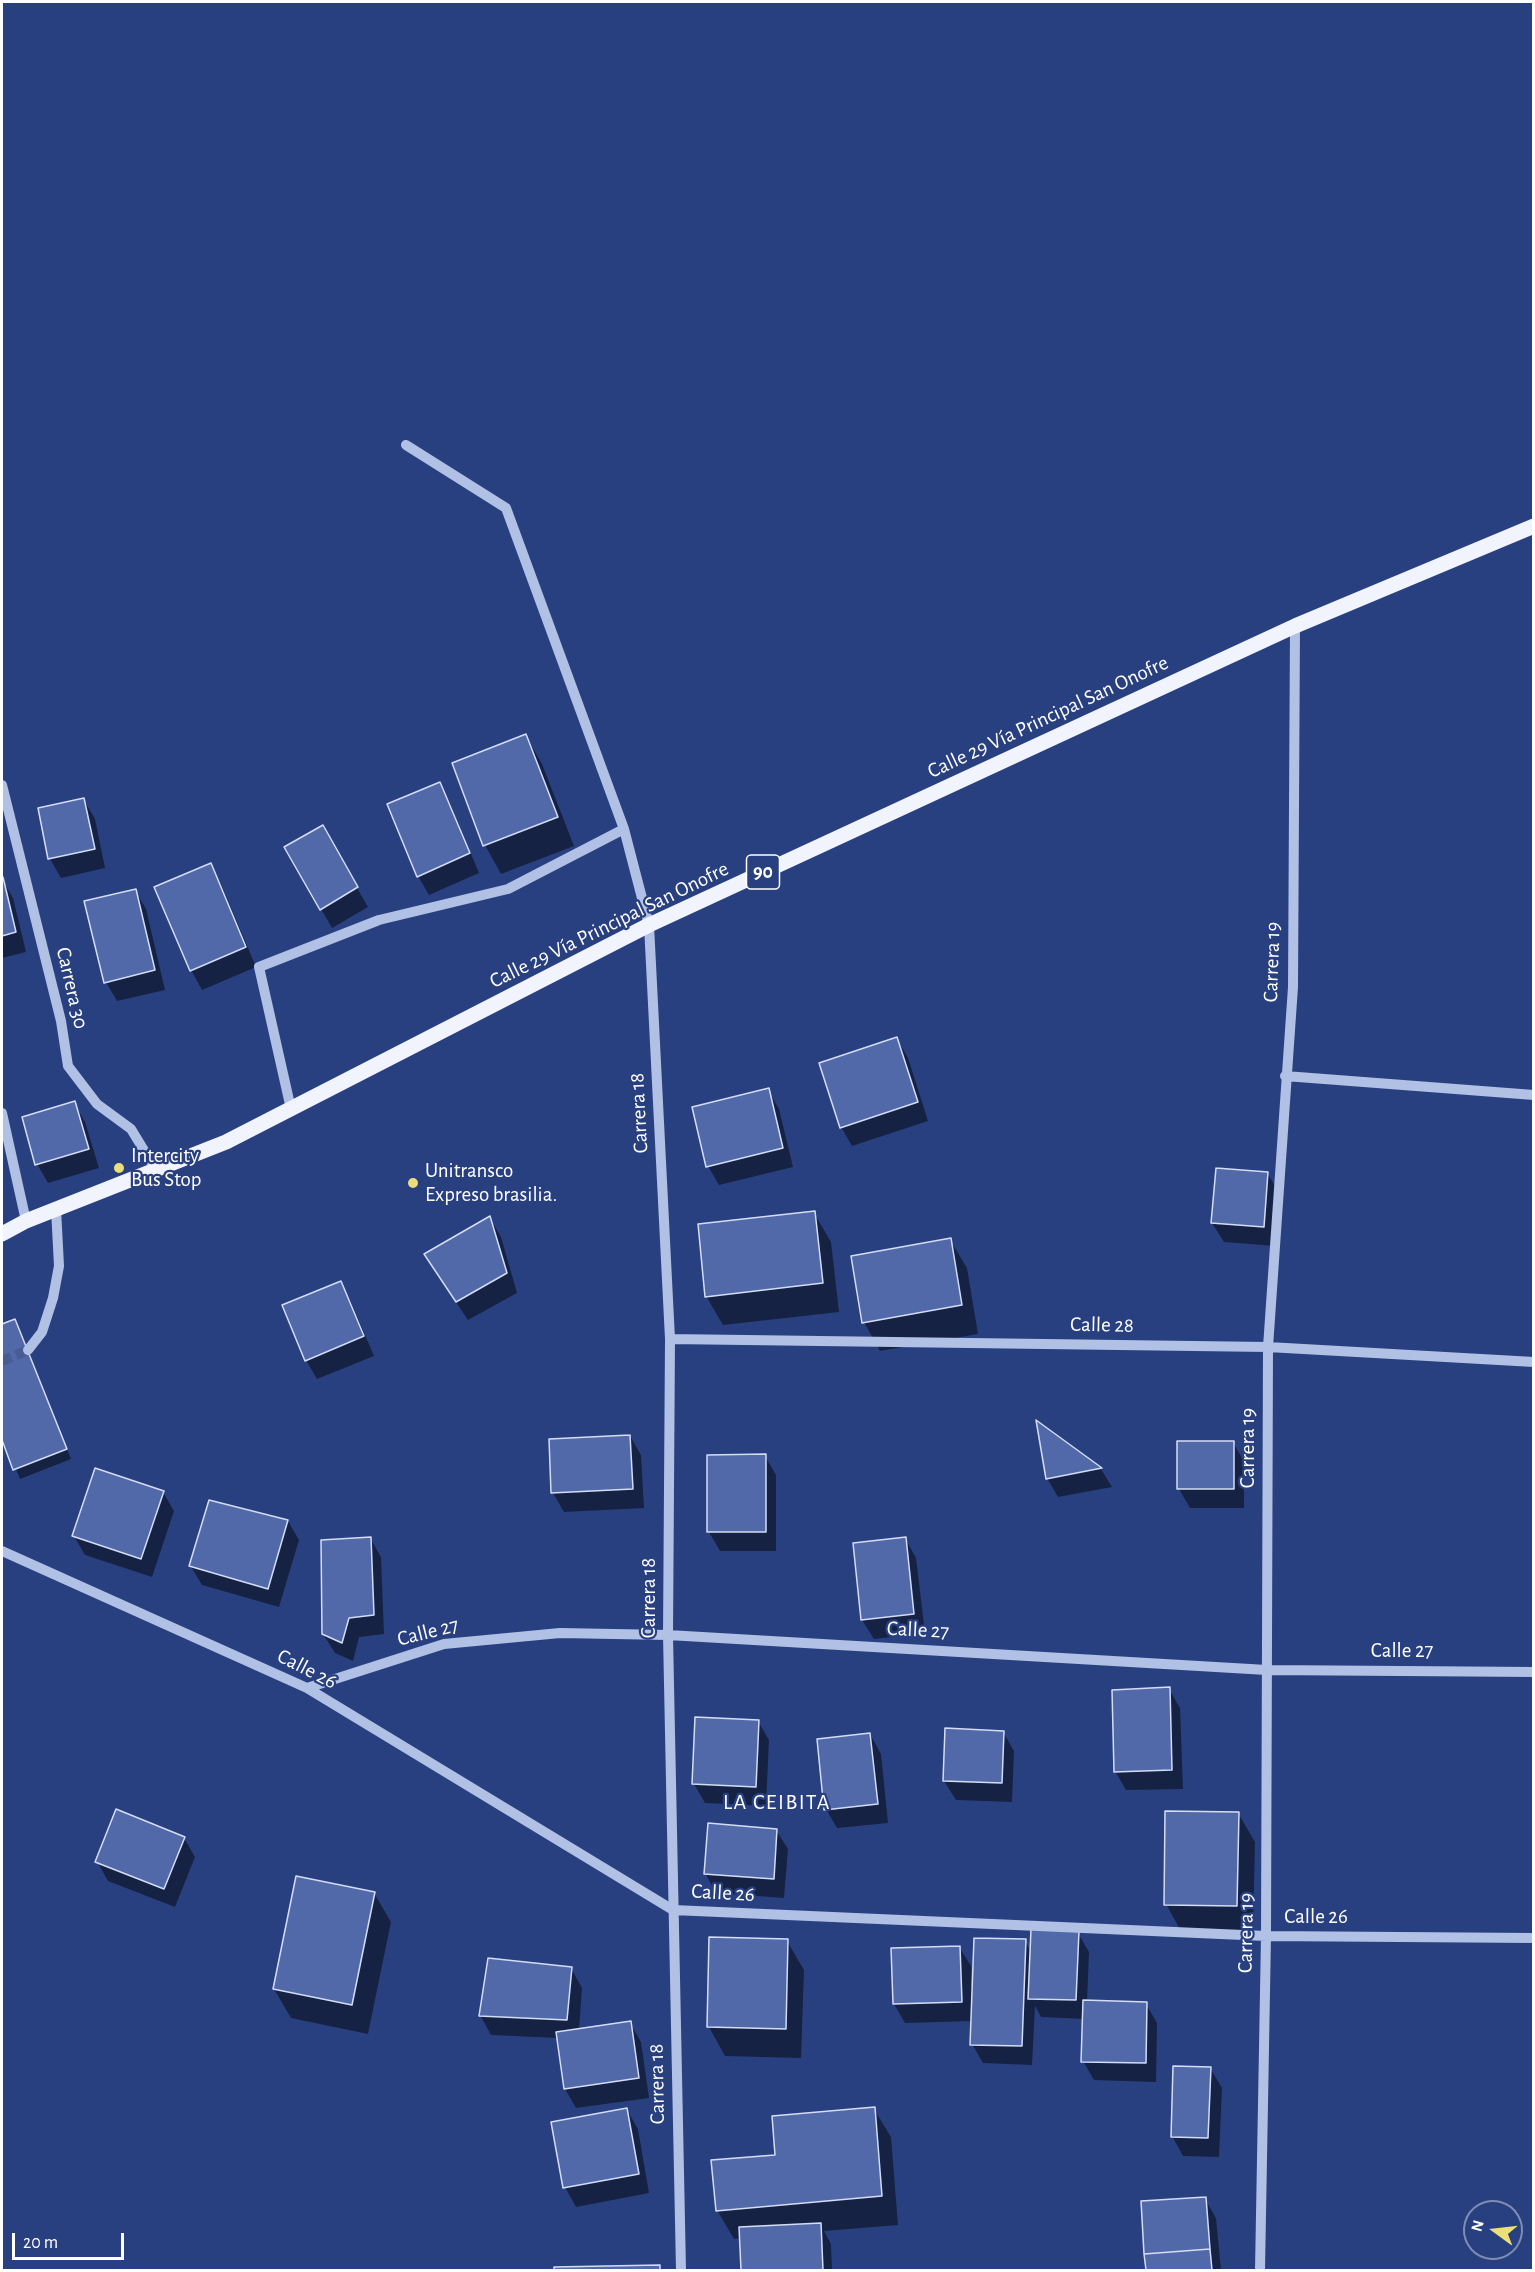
<!DOCTYPE html>
<html>
<head>
<meta charset="utf-8">
<style>
	body { margin:0 }
	#map { position:relative; width:1535px; height:2272px; overflow:hidden; background:#294080; font-family:"Alegreya Sans",sans-serif }
	canvas { display:block }
	.frame { position:absolute; inset:0; border:3px solid #fff; pointer-events:none }
	.north { position:absolute; left:1463px; top:2200px; width:60px; height:60px; box-sizing:border-box; background:#294080; border:2px solid #7f8cb3; border-radius:50%; rotate:285deg; font-size:16px; font-weight:700; line-height:24px; text-align:center; color:#fff }
	.north::after { content:''; display:block; margin:auto; width:21px; height:27px; background:#ecdf78; clip-path:polygon(50% 0,100% 100%,50% 72%,0 100%) }
	.scale { position:absolute; left:12px; top:2233px; width:112px; height:27px; box-sizing:border-box; border:3px solid #fff; border-top:0; padding-left:8px; font-size:18px; line-height:21px; white-space:nowrap; color:#fff; -webkit-text-stroke:4px #294080; paint-order:stroke }
</style>
</head>
<body>
<div id="map">
<canvas width="1535" height="2272"></canvas>
<div class="frame"></div>
<div class="north">N</div>
<div class="scale">20 m</div>
</div>
<script>
const g = document.querySelector('canvas').getContext('2d');
g.lineJoin = 'round';
function fillPath(path, color) {
  g.fillStyle = color;
  g.fill(path, 'evenodd');
}
function poly(rows) {
  const path = new Path2D();
  for (const r of rows) {
    path.moveTo(r[0], r[1]);
    for (let i = 2; i < r.length; i += 2) path.lineTo(r[i], r[i + 1]);
  }
  return path;
}
function stroke(path, color, width, dash) {
  g.strokeStyle = color;
  g.lineWidth = width;
  g.lineCap = dash ? 'butt' : 'round';
  g.setLineDash(dash || []);
  g.stroke(path);
}
function write(font, color, halo, rows, align = 'center') {
  g.font = font + ' "Alegreya Sans",sans-serif';
  g.lineWidth = 4.5;
  g.setLineDash([]);
  g.textBaseline = 'middle';
  g.strokeStyle = halo;
  g.fillStyle = color;
  for (const [text, x, y, turn = 0] of rows) {
    g.save();
    g.translate(x, y);
    g.rotate((+turn || 0) * Math.PI / 180);
    g.textAlign = isNaN(turn) ? turn : align;
    if (halo) g.strokeText(text, 0, 0);
    g.fillText(text, 0, 0);
    g.restore();
  }
}
const shadow = poly([
	[526,736,542,764,574,846,501,874,485,845,454,764],
	[439,784,450,803,479,873,429,895,418,876],
	[84,800,95,819,105,868,61,878,50,859,39,809],
	[322,827,368,907,332,928,286,848],
	[210,865,221,884,256,967,202,990,191,970,156,888],
	[2,879,13,898,26,952,2,958],
	[135,890,146,909,165,990,117,1001,106,982],
	[897,1039,908,1058,928,1121,852,1146,841,1127],
	[768,1090,779,1109,793,1167,719,1185,708,1166],
	[74,1103,85,1122,99,1168,48,1183,37,1164],
	[1268,1174,1279,1193,1275,1246,1224,1242,1212,1223],
	[814,1213,831,1242,839,1312,723,1325,706,1296],
	[490,1218,501,1237,517,1293,468,1320,437,1274],
	[950,1240,967,1268,978,1334,880,1351,864,1322],
	[340,1283,351,1302,374,1356,317,1379,306,1360],
	[15,1321,71,1459,20,1479,2,1436,2,1326],
	[1038,1423,1101,1469,1112,1487,1058,1497,1047,1478],
	[630,1436,641,1455,644,1508,564,1512,553,1493],
	[1233,1442,1244,1462,1244,1508,1190,1508,1179,1489],
	[765,1456,776,1475,776,1551,720,1551,709,1532],
	[163,1492,174,1511,152,1577,85,1555,74,1536],
	[288,1521,299,1540,279,1607,202,1585,190,1565],
	[370,1538,381,1557,384,1634,359,1637,353,1661,335,1653,323,1634],
	[905,1538,916,1558,925,1633,874,1639,862,1620,854,1544],
	[1169,1689,1180,1708,1183,1789,1126,1790,1115,1771],
	[758,1721,769,1740,766,1806,705,1803,694,1784],
	[1003,1732,1014,1751,1012,1802,956,1800,944,1781],
	[870,1734,881,1754,888,1823,837,1828,826,1809],
	[1238,1813,1255,1842,1253,1934,1182,1933,1166,1904],
	[776,1830,788,1849,784,1898,716,1893,705,1873],
	[184,1838,195,1857,175,1907,108,1881,97,1861],
	[374,1893,391,1922,368,2034,291,2018,274,1989],
	[1078,1933,1089,1952,1087,2002,1146,2004,1157,2023,1156,2082,1094,2080,1083,2061,1084,2019,1041,2017,1035,2006,1032,2065,983,2063,972,2044,972,2021,905,2023,894,2004,959,1947,971,1966,971,1987,974,1987,1025,1941,1031,1952],
	[711,1939,787,1941,804,1970,801,2058,725,2056,709,2027],
	[571,1968,582,1988,579,2030,630,2023,641,2042,649,2098,576,2108,565,2089,558,2038,491,2035,480,2015],
	[1210,2068,1222,2088,1219,2157,1183,2156,1172,2136],
	[874,2109,891,2137,898,2225,824,2231,831,2244,832,2270,743,2270,741,2238,734,2239,717,2210],
	[627,2110,638,2129,649,2193,576,2207,565,2187],
	[1205,2199,1216,2218,1221,2270,1148,2270,1143,2203],
	[659,2267,661,2270,555,2270,555,2268]
]);
const building = poly([
	[526,734,558,817,483,846,452,763,526,734],
	[440,782,470,853,417,877,387,804,440,782],
	[84,798,95,849,48,859,38,808,84,798],
	[323,825,358,887,320,910,284,847,323,825],
	[211,863,246,947,190,971,154,887,211,863],
	[3,877,16,932,2,936,2,878,3,877],
	[136,889,155,970,104,983,84,901,136,889],
	[897,1037,918,1102,840,1128,819,1063,897,1037],
	[769,1088,783,1148,706,1167,692,1107,769,1088],
	[75,1101,89,1149,35,1165,22,1117,75,1101],
	[1216,1168,1268,1172,1264,1227,1211,1223,1216,1168],
	[815,1211,823,1283,705,1297,698,1224,815,1211],
	[490,1216,507,1273,456,1302,424,1254,490,1216],
	[951,1238,962,1305,862,1323,851,1256,951,1238],
	[341,1281,364,1336,305,1361,282,1305,341,1281],
	[15,1319,67,1449,13,1470,2,1440,2,1324,15,1319],
	[1036,1420,1102,1468,1046,1479,1036,1420],
	[630,1435,633,1489,551,1493,549,1439,630,1435],
	[1177,1441,1234,1441,1234,1489,1177,1489,1177,1441],
	[766,1454,766,1532,707,1532,707,1455,766,1454],
	[95,1468,164,1491,141,1559,72,1536,95,1468],
	[209,1500,288,1520,268,1589,189,1566,209,1500],
	[371,1537,374,1615,349,1618,342,1643,322,1634,321,1540,371,1537],
	[906,1537,914,1614,861,1620,853,1543,906,1537],
	[1170,1687,1172,1770,1114,1772,1112,1690,1170,1687],
	[695,1717,759,1720,756,1787,692,1784,695,1717],
	[945,1728,1004,1731,1002,1783,943,1781,945,1728],
	[870,1733,878,1804,824,1810,817,1739,870,1733],
	[116,1809,185,1837,164,1889,95,1862,116,1809],
	[1165,1811,1239,1812,1237,1906,1164,1905,1165,1811],
	[708,1823,777,1829,774,1879,704,1874,708,1823],
	[296,1876,375,1892,352,2005,273,1989,296,1876],
	[1031,1929,1079,1931,1076,2000,1028,1999,1031,1929],
	[709,1937,788,1939,786,2029,707,2027,709,1937],
	[974,1938,1026,1939,1022,2046,970,2045,974,1938],
	[960,1946,962,2002,893,2004,891,1948,960,1946],
	[488,1958,572,1967,567,2020,479,2016,488,1958],
	[1083,2000,1147,2002,1146,2063,1081,2062,1083,2000],
	[631,2021,639,2078,564,2089,556,2032,631,2021],
	[1173,2066,1211,2067,1208,2138,1171,2137,1173,2066],
	[875,2107,882,2196,716,2211,711,2160,775,2155,772,2116,875,2107],
	[627,2108,639,2174,563,2188,551,2122,627,2108],
	[1206,2197,1210,2249,1144,2254,1141,2201,1206,2197],
	[821,2223,823,2270,741,2270,739,2227,821,2223],
	[1210,2249,1212,2270,1146,2270,1144,2254,1210,2249],
	[660,2265,660,2270,554,2270,554,2267,660,2265]
]);
const minorTunnel = poly([
	[2,1361,28,1350]
]);
const minor = poly([
	[406,445,506,508,624,829,649,925,670,1339,668,1635,681,2270],
	[2,785,61,1021,68,1066,97,1104,131,1129,156,1170],
	[1285,1076,1534,1095],
	[291,1109,259,967,379,920,508,889,624,829],
	[2,1113,26,1221],
	[670,1339,1268,1347,1534,1362],
	[28,1350,42,1332,53,1298,59,1266,56,1209],
	[2,1551,307,1688,673,1910,1266,1936,1534,1938],
	[307,1688,444,1644,560,1633,668,1635,1267,1670,1534,1672],
	[1260,2270,1266,1936,1268,1347,1293,987,1295,626]
]);
const major = poly([
	[2,1234,26,1221,226,1142,649,925,1295,626,1534,526]
]);
const markers = [
	[119,1168,6,"#ecdf78"],
	[413,1183,6,"#ecdf78"]
];
const shields = [
	[763,872,33]
];
const shieldNames = [
	["90",763,872]
];
const streetNames = [
	["Calle 29 Vía Principal San Onofre",1048,717,-25],
	["Calle 29 Vía Principal San Onofre",609,925,-26],
	["Carrera 19",1272,962,-88],
	["Carrera 30",72,988,77],
	["Carrera 18",639,1113,-93],
	["Calle 28",1102,1325,1],
	["Carrera 19",1248,1448,-90],
	["Carrera 18",649,1598,-90],
	["Calle 27",918,1630,3],
	["Calle 27",428,1632,-14],
	["Calle 27",1402,1651],
	["Calle 26",307,1669,27],
	["Calle 26",723,1893,3],
	["Calle 26",1316,1917],
	["Carrera 19",1246,1933,-89],
	["Carrera 18",657,2084,-91]
];
const poiNames = [
	["Intercity",131,1156],
	["Bus Stop",131,1180],
	["Unitransco",425,1171],
	["Expreso brasilia.",425,1195]
];
const neighbourhoodNames = [
	["LA CEIBITA",777,1802]
];
fillPath(shadow, '#0007');
fillPath(building, '#5269a9');
stroke(building, '#d4ddf5', 1.5);
stroke(minorTunnel, '#495d93', 10, [10, 5]);
stroke(minor, '#b1c0e5', 10);
stroke(major, '#f1f4fd', 15);
for (const [x, y, r, color] of markers) {
  const dot = new Path2D();
  dot.arc(x, y, r, 0, 2 * Math.PI);
  g.fillStyle = color;
  g.fill(dot);
  stroke(dot, '#294080', 2);
}
for (const [x, y, w] of shields) {
  const box = new Path2D();
  box.roundRect(x - w / 2, y - 17, w, 34, 4.5);
  g.fillStyle = '#294080';
  g.fill(box);
  stroke(box, '#fff', 1.5);
}
write('bold 20px', '#fff', null, shieldNames);
write('21px', '#fff', '#294080', streetNames);
write('21px', '#fff', '#294080', poiNames, 'left');
g.letterSpacing = '1.5px';
write('22px', '#fff', '#294080', neighbourhoodNames);
g.letterSpacing = '0px';
</script>
</body>
</html>
